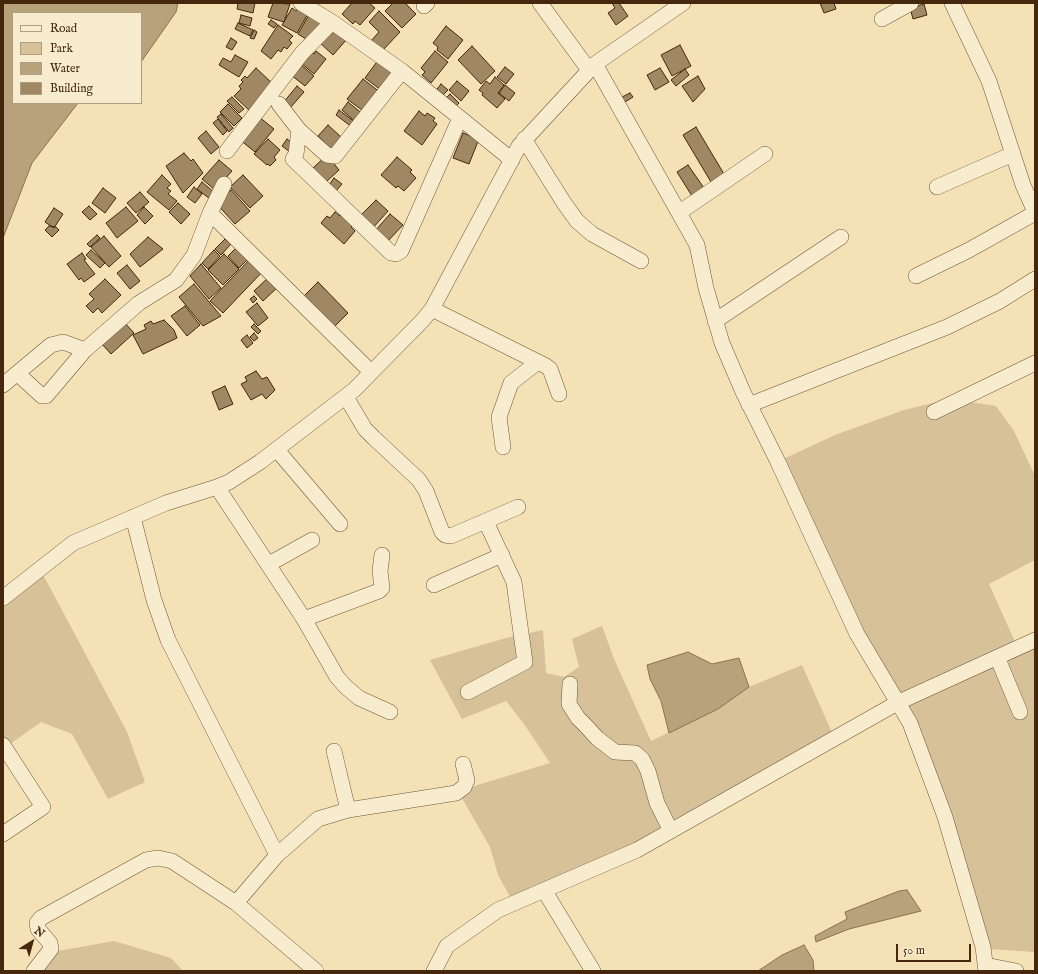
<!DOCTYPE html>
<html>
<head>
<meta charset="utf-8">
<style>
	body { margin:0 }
	#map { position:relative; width:1038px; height:974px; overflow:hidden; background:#f4e1b5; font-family:"IM FELL English",serif }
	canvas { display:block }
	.frame { position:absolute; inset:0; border:4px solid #44270c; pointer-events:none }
	.legend { position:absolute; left:12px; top:12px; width:130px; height:92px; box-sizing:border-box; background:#f8eccf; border:1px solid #b09d81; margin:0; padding:5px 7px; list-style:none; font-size:12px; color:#44270c }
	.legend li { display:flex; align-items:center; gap:8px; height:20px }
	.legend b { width:20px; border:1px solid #b09d81 }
	.north { position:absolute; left:12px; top:922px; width:40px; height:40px; -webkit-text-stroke:3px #f8eccf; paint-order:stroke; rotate:37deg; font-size:11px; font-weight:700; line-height:16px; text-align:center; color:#44270c }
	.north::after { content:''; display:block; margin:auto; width:14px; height:18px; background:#44270c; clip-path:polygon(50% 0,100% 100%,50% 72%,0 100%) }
	.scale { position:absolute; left:896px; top:944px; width:75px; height:18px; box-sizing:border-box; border:2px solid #44270c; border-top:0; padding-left:5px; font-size:12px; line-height:14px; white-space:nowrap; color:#44270c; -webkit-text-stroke:3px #f8eccf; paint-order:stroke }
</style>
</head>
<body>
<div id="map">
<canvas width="1038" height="974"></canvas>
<div class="frame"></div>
<ul class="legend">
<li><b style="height:5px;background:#f8eccf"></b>Road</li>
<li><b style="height:11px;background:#d6c198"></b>Park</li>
<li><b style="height:11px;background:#b8a27c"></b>Water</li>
<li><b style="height:11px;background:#a08864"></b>Building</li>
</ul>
<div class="north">N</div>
<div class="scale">50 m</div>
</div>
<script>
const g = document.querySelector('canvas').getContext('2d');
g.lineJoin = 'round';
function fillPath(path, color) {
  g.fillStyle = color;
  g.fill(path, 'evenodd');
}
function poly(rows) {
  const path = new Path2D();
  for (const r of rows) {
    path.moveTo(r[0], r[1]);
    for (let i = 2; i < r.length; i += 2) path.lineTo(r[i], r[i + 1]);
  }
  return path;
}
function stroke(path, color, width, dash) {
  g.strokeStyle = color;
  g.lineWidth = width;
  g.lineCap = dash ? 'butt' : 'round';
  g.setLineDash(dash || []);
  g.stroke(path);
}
const green = poly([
	[950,399,996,406,1014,431,1035,476,1035,560,989,584,1016,644,1035,636,1035,952,989,949,948,817,863,632,779,461,835,435,904,410],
	[40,569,127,732,145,782,108,799,72,734,41,722,3,749,3,598],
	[602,626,614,659,651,741,718,709,749,687,802,665,834,737,705,809,514,904,498,875,490,847,458,791,550,763,524,724,506,701,462,719,430,660,506,638,543,630,546,673,564,677,579,667,572,639],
	[114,941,171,958,183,971,38,971,58,951]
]);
const water = poly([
	[3,3,178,3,176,12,141,62,141,13,13,13,13,103,78,103,32,163,3,238,3,3],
	[688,652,712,664,739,658,749,687,718,709,669,733,661,701,650,679,647,665,688,652],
	[907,890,921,911,849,929,816,942,815,936,847,919,845,912,899,891,907,890],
	[804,945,813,960,814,971,758,971,782,955,804,945]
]);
const building = poly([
	[238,3,255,3,253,13,237,9,238,3],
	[273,3,290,4,284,22,268,17,273,3],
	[352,3,369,3,375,8,360,25,355,21,353,24,342,14,352,3],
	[393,3,405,3,416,14,402,28,385,11,393,3],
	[612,3,619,3,628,16,616,25,608,13,615,8,612,3],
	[820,3,834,3,836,9,824,13,820,3],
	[924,4,927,15,913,19,910,8,924,4],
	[300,5,310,10,297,33,282,25,292,8,296,11,300,5],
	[311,11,323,26,311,42,298,34,311,11],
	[379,11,400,32,382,51,371,41,379,32,369,22,379,11],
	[241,15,252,18,250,26,239,23,241,15],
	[271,20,277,24,274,28,268,24,271,20],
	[238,23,253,30,250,36,235,29,238,23],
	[278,25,293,36,289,40,292,43,287,49,284,47,281,52,278,50,271,59,261,51,278,25],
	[446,26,463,40,448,59,437,50,438,47,433,43,446,26],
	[333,27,347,39,333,55,319,42,333,27],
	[254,30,257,32,254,39,250,38,254,30],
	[231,38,237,42,232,50,226,47,231,38],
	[680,45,691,66,672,76,661,55,680,45],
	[472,46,495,71,481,84,458,60,472,46],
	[311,51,314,54,316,51,326,59,314,74,301,63,311,51],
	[435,51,448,62,431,83,422,75,425,72,421,68,435,51],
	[235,55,248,62,239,77,219,65,223,58,231,62,235,55],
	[379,59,395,71,381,90,365,78,379,59],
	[300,64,314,76,305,86,291,75,300,64],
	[505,67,514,74,506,84,497,77,505,67],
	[256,68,273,84,253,114,234,96,241,89,239,86,243,82,241,80,245,76,247,78,256,68],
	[660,68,669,82,655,90,647,75,660,68],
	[685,69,689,75,676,86,671,80,685,69],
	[698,76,705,89,693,102,682,86,698,76],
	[495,77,504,85,498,93,505,99,497,108,482,95,483,93,479,90,486,81,490,84,495,77],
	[363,79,381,93,366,113,347,99,363,79],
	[457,81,469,91,461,101,449,90,457,81],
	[441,84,448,90,440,98,434,93,441,84],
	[505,85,515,93,509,101,499,93,505,85],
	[297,86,304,92,290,108,283,103,297,86],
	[630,93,633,97,625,102,622,97,630,93],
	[450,94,459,103,452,110,443,101,450,94],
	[232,97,244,109,239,113,227,101,232,97],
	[348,102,364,115,357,123,342,110,348,102],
	[228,104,242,118,234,126,220,112,228,104],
	[339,110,356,123,352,127,336,115,339,110],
	[419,111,425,116,427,113,435,118,433,121,437,124,422,145,404,131,419,111],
	[221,114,233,128,229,132,217,117,221,114],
	[258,116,274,129,255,152,239,139,258,116],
	[218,119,227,131,223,135,213,123,218,119],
	[328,125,341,137,331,149,318,136,328,125],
	[696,127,724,174,711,182,683,135,696,127],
	[206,131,219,147,211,154,198,138,206,131],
	[463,133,479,139,469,164,453,158,463,133],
	[268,139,280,150,274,157,276,160,270,166,268,164,267,165,254,154,268,139],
	[287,139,296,146,294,155,282,146,287,139],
	[184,153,191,161,193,159,203,173,183,193,166,166,184,153],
	[327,155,339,170,326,182,313,168,327,155],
	[397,157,412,170,410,172,416,178,404,191,398,186,396,188,381,175,397,157],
	[219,160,232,171,215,190,202,179,219,160],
	[688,165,704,188,692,196,677,172,688,165],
	[162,175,171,184,167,188,171,191,168,194,177,201,169,210,147,192,162,175],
	[243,175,263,196,250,208,230,187,243,175],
	[334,178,342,184,336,191,329,185,334,178],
	[202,182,215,193,210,199,197,189,202,182],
	[194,187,202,194,195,203,187,197,194,187],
	[103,188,116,198,105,213,92,203,103,188],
	[231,190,250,211,235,224,216,203,231,190],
	[140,192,149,202,136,213,127,203,140,192],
	[376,200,388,211,372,229,359,217,376,200],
	[178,203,190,214,181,224,169,212,178,203],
	[89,206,97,214,90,220,82,212,89,206],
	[126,207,138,221,117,238,106,223,126,207],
	[144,207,153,216,145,224,137,215,144,207],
	[54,208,63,214,54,228,45,222,54,208],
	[335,212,340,216,342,214,353,224,351,227,355,231,344,244,321,223,327,216,330,218,335,212],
	[390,214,403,225,386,243,374,232,390,214],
	[49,226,56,227,59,230,52,237,45,230,49,226],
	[97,235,100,238,90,247,87,244,97,235],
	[104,236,121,256,109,267,91,247,104,236],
	[148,237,163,249,140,267,130,254,148,237],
	[225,239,231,244,221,255,215,249,225,239],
	[237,247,248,259,239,268,228,256,237,247],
	[91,250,105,263,100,268,86,255,91,250],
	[214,250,220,256,208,269,202,263,214,250],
	[82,253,86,259,84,260,95,274,84,282,81,278,79,280,67,264,82,253],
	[224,254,239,269,223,285,208,270,224,254],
	[253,256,266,268,223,313,210,301,253,256],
	[201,264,221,288,209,299,190,276,201,264],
	[127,265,140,281,130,289,117,273,127,265],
	[271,275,280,285,263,301,254,291,271,275],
	[105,279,121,295,102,313,98,308,93,313,86,306,94,299,89,294,105,279],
	[318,282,348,313,333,328,303,297,318,282],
	[194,284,221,316,203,326,179,297,194,284],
	[254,296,257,299,253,303,250,299,254,296],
	[257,303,268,318,258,326,246,312,257,303],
	[185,306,200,325,187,336,171,316,185,306],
	[164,320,174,330,177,338,143,354,133,335,146,329,144,325,151,321,153,324,164,320],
	[124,322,134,333,111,354,101,343,124,322],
	[254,324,261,331,258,334,251,327,254,324],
	[254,333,258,338,254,341,250,337,254,333],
	[247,335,253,343,247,348,241,340,247,335],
	[256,371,262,379,267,377,275,390,266,399,262,394,251,400,241,384,247,381,245,377,256,371],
	[225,386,233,404,219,410,212,392,225,386]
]);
const minor = poly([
	[301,3,332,22,402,71,512,160],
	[540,3,589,70],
	[683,3,595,64,697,245,706,288,722,343,743,392,778,462,857,634,910,723,945,817,983,947,986,971],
	[952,3,989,81,1023,185,1035,212],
	[424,6,427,3],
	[882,19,911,3],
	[279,104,299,130,296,154,293,159,391,253,396,254,401,251,460,118],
	[299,130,327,155,335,156,402,71],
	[524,139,564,203,577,221,592,234,641,261],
	[227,151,302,53,332,22],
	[224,184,210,213,371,372],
	[937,187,1013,154],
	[680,212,765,154],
	[916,276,969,250,1035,213],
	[432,309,546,366,550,369,559,394],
	[715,321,841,237],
	[18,374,42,396,46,396,85,350],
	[3,385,51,345,63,342,85,350,139,303,176,280,194,255,210,213],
	[346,397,365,429,374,438,419,480,426,491,442,532,445,535,451,536,518,507],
	[749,405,947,327,1000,301,1035,279],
	[934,412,1035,363],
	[503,447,499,417,511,383,538,362],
	[277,450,340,524],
	[217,487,304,619,337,677,346,687,359,698,390,712],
	[133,517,154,600,168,640,277,855],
	[269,564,312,540],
	[434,585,502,555],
	[3,598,73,543,166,503,217,487,229,482,260,462,354,390,422,321,432,309,519,146,595,64],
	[304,619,379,591,382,588,380,571,382,555],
	[998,659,1020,712],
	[570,684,569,704,578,718,586,726,597,738,615,752,635,753,642,759,648,771,657,803,671,831],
	[468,692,525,662,514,582,486,522],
	[3,745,43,807,3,834],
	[334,751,348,810],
	[544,890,593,971],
	[236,903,277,855,318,819,348,810,456,793,464,787,467,780,463,764],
	[985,965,1016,971],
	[34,971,51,949,50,943,38,929,37,923,41,918,146,860,158,858,172,861,236,903,316,971],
	[434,971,447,946,498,910,637,850,899,702,1035,640]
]);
fillPath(green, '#d6c198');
fillPath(water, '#b8a27c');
stroke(water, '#8a714f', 1);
fillPath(building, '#a08864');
stroke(building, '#44270c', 1);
stroke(minor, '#705636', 16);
stroke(minor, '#f8eccf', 15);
</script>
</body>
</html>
